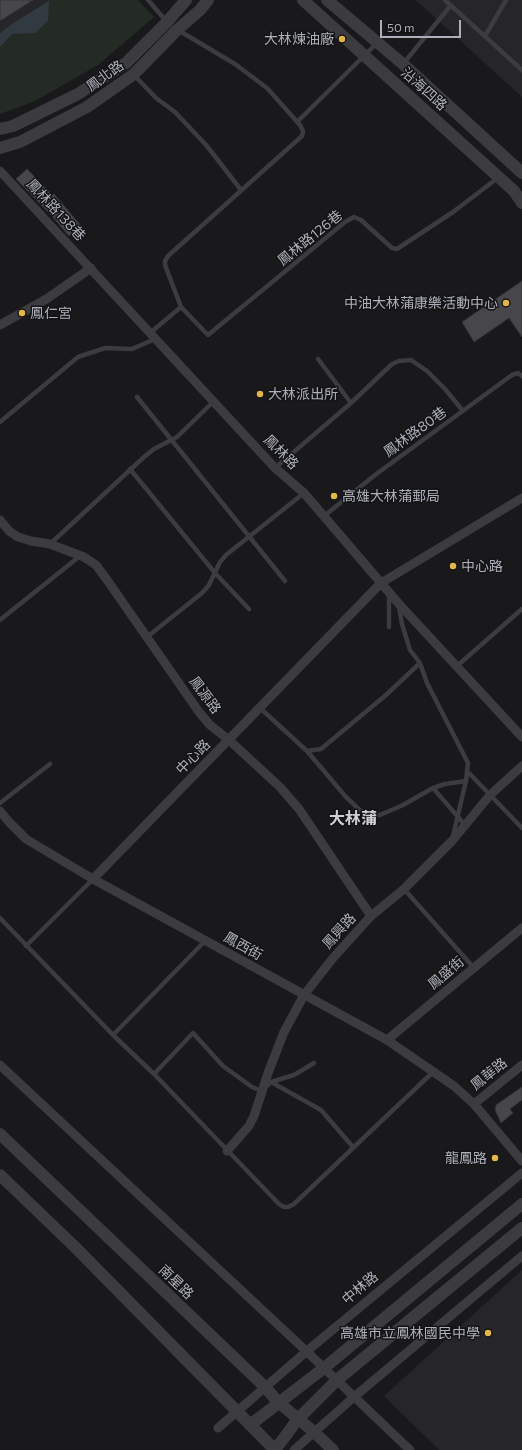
<!DOCTYPE html>
<html>
<head>
<meta charset="utf-8">
<style>
	body { margin:0 }
	#map { position:relative; width:522px; height:1450px; overflow:hidden; background:#19191b; font-family:Commissioner,sans-serif }
	canvas { display:block }
	.scale { position:absolute; left:380px; top:20px; width:81px; height:18px; box-sizing:border-box; border:2px solid #adb0ba; border-top:0; padding-left:5px; font-size:12px; line-height:14px; white-space:nowrap; color:#adb0ba; -webkit-text-stroke:3px #141416; paint-order:stroke }
</style>
</head>
<body>
<div id="map">
<canvas width="522" height="1450"></canvas>
<div class="scale">50 m</div>
</div>
<script>
const g = document.querySelector('canvas').getContext('2d');
g.lineJoin = 'round';
function fillPath(path, color) {
  g.fillStyle = color;
  g.fill(path, 'evenodd');
}
function poly(rows) {
  const path = new Path2D();
  for (const r of rows) {
    path.moveTo(r[0], r[1]);
    for (let i = 2; i < r.length; i += 2) path.lineTo(r[i], r[i + 1]);
  }
  return path;
}
function stroke(path, color, width, dash) {
  g.strokeStyle = color;
  g.lineWidth = width;
  g.lineCap = dash ? 'butt' : 'round';
  g.setLineDash(dash || []);
  g.stroke(path);
}
function write(font, color, halo, rows, align = 'center') {
  g.font = font + ' Commissioner,"Noto Sans TC",sans-serif';
  g.lineWidth = 3;
  g.setLineDash([]);
  g.textBaseline = 'middle';
  g.strokeStyle = halo;
  g.fillStyle = color;
  for (const [text, x, y, turn = 0] of rows) {
    g.save();
    g.translate(x, y);
    g.rotate((+turn || 0) * Math.PI / 180);
    g.textAlign = isNaN(turn) ? turn : align;
    if (halo) g.strokeText(text, 0, 0);
    g.fillText(text, 0, 0);
    g.restore();
  }
}
const built = poly([
	[0,0,49,0,13,23,0,33],
	[416,0,522,0,522,97,420,4],
	[522,1270,522,1450,439,1450,384,1396]
]);
const green = poly([
	[49,0,138,0,154,17,98,65,35,101,0,114,0,33,13,23]
]);
const water = poly([
	[49,1,48,21,35,33,12,34,0,47,0,33,13,23]
]);
const building = poly([
	[0,0,33,0,0,21,0,0],
	[27,169,52,195,54,194,81,226,69,236,51,215,16,179,27,169],
	[522,281,522,337,509,318,474,342,462,322,522,281],
	[522,1087,522,1100,510,1109,513,1113,501,1123,495,1110,496,1105,522,1087]
]);
const service = poly([
	[148,0,167,22],
	[445,0,522,70],
	[485,36,506,0],
	[403,64,451,5],
	[134,75,156,98,175,112,207,146,241,190],
	[297,122,377,43],
	[181,307,208,335,345,222,354,217,361,220,392,248,397,249,453,212,499,177],
	[150,333,181,307,165,265,165,261,168,256,302,136,303,131,300,125,267,88,235,64,178,30],
	[318,359,351,403],
	[137,397,285,581],
	[0,422,78,357,105,348,132,349,155,339],
	[275,468,351,403,392,364,399,361,411,360,427,371,445,389,463,411],
	[130,469,215,573,249,609],
	[324,516,375,475,512,375,518,373,522,376],
	[50,544,144,457,154,449,177,437,214,401],
	[389,595,389,627],
	[399,607,402,624,410,650,420,663,427,683,468,763,466,781,453,836],
	[0,620,80,556],
	[147,637,202,593,209,585,220,562,226,555,304,493],
	[457,666,522,609],
	[260,708,307,751,346,797,365,815,380,815,403,805,433,788,445,784,466,781],
	[307,751,321,749,386,695,420,663],
	[467,771,522,828],
	[433,788,465,825],
	[0,803,50,764],
	[404,889,474,968],
	[0,918,113,1035,154,1074,279,1204,284,1207,288,1207,294,1204,433,1072],
	[26,946,93,879],
	[113,1035,205,941],
	[154,1074,193,1033,223,1066,252,1087,262,1091,271,1082,294,1075,314,1063],
	[271,1082,321,1110,353,1147]
]);
const minor = poly([
	[0,171,275,468,304,493,399,604,522,737],
	[0,325,48,298,91,268],
	[0,520,9,531,18,537,31,541,50,544,84,557,96,565,105,577,199,712,210,725,229,740,280,787,299,809,371,916],
	[0,811,9,822,26,839,93,879,387,1040,454,1086,474,1104,522,1161],
	[93,879,381,583,522,498],
	[387,1040,522,928],
	[0,1065,303,1348,410,1450],
	[474,1104,522,1065],
	[227,1151,249,1126,254,1116,268,1073,284,1032,304,995,333,958,371,916,404,889,452,841,490,795,522,766],
	[218,1428,307,1351,522,1173],
	[294,1450,354,1397,522,1256]
]);
const tertiary = poly([
	[303,0,514,191,522,203],
	[327,0,403,64,522,173],
	[0,129,13,126,78,94,126,63,167,22,186,0],
	[0,148,20,142,87,107,134,74,177,30,200,10,208,0],
	[0,1134,265,1387,278,1402,314,1432,333,1450],
	[0,1175,74,1246,275,1450],
	[250,1425,324,1368,522,1204],
	[275,1450,298,1419,337,1380,522,1228]
]);
const markers = [
	[342,39,4,"#e4b549"],
	[506,303,4,"#e4b549"],
	[22,313,4,"#e4b549"],
	[260,394,4,"#e4b549"],
	[334,496,4,"#e4b549"],
	[453,566,4,"#e4b549"],
	[495,1158,4,"#e4b549"],
	[488,1333,4,"#e4b549"]
];
const poiNames = [
	["大林煉油廠",334,39],
	["中油大林蒲康樂活動中心",498,303],
	["鳳仁宮",30,313,"left"],
	["大林派出所",268,394,"left"],
	["高雄大林蒲郵局",342,496,"left"],
	["中心路",461,566,"left"],
	["龍鳳路",487,1158],
	["高雄市立鳳林國民中學",480,1333]
];
const streetNames = [
	["鳳北路",105,76,-36],
	["沿海四路",424,89,42],
	["鳳林路138巷",56,210,47],
	["鳳林路126巷",310,238,-39],
	["鳳林路80巷",415,432,-36],
	["鳳林路",281,452,45],
	["鳳源路",205,695,53],
	["中心路",193,757,-46],
	["鳳興路",339,931,-48],
	["鳳西街",243,946,29],
	["鳳盛街",446,973,-40],
	["鳳華路",489,1074,-39],
	["南星路",176,1282,44],
	["中林路",360,1288,-40]
];
const quarterNames = [
	["大林蒲",353,819]
];
fillPath(built, '#262528');
fillPath(green, '#242b25');
fillPath(water, '#323a41');
fillPath(building, '#47464b');
stroke(building, '#343437', 1);
stroke(service, '#3b3b40', 4.5);
stroke(minor, '#3b3b40', 9);
stroke(tertiary, '#3b3b40', 12);
for (const [x, y, r, color] of markers) {
  const dot = new Path2D();
  dot.arc(x, y, r, 0, 2 * Math.PI);
  g.fillStyle = color;
  g.fill(dot);
  stroke(dot, '#141416', 1.5);
}
write('14px', '#adb0ba', '#141416', poiNames, 'right');
write('14px', '#adb0ba', '#141416', streetNames);
write('bold 16px', '#ced0d6', '#141416', quarterNames);
</script>
</body>
</html>
